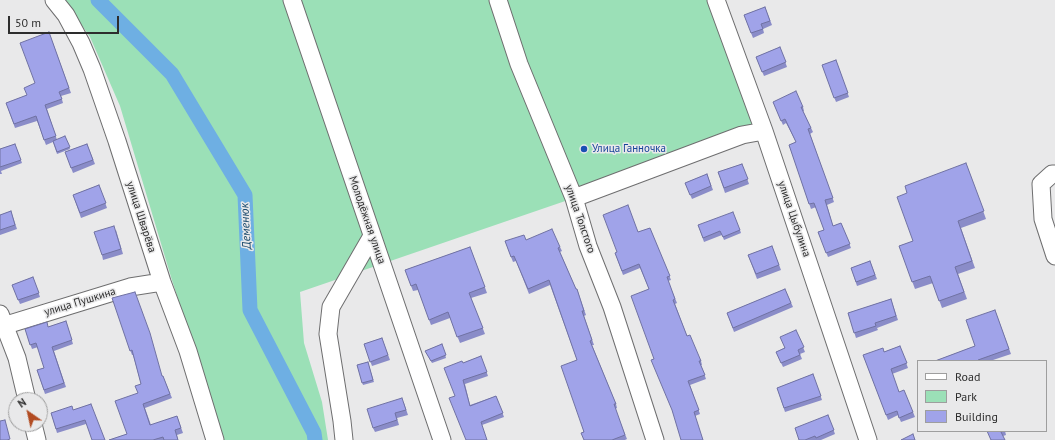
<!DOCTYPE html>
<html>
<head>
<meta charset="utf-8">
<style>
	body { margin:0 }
	#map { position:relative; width:1055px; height:440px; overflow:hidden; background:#e9e9ea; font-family:"PT Sans",sans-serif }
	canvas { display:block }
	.legend { position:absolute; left:917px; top:360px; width:130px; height:72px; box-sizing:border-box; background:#e9e9ea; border:1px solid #9e9e9e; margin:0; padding:5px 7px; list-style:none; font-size:12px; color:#2d2d2d }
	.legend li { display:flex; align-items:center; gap:8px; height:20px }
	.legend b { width:20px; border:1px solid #9e9e9e }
	.north { position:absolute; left:8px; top:392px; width:40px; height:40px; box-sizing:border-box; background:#e9e9ea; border:1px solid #9e9e9e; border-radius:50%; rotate:326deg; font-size:11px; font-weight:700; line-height:16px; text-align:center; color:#2d2d2d }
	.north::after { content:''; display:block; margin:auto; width:14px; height:18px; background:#b24c22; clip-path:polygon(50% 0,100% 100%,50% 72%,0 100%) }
	.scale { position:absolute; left:8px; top:16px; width:111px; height:18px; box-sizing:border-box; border:2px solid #2d2d2d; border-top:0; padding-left:5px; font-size:12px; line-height:14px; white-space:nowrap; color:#2d2d2d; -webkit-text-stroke:3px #e9e9ea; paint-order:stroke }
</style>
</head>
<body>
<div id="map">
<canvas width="1055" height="440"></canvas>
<ul class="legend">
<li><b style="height:5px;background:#fff"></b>Road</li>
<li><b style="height:11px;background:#9be0b7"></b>Park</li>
<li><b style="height:11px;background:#a0a3e9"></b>Building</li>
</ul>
<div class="north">N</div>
<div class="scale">50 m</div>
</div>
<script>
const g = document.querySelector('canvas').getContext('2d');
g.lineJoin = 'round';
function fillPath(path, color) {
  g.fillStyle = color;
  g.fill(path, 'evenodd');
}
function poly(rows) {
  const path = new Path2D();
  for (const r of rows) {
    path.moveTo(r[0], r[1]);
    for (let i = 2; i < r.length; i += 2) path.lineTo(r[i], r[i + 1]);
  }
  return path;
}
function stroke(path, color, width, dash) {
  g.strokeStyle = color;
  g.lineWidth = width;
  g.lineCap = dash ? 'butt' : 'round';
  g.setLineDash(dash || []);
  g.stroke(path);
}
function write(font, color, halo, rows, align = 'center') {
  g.font = font + ' "PT Sans",sans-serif';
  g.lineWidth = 3;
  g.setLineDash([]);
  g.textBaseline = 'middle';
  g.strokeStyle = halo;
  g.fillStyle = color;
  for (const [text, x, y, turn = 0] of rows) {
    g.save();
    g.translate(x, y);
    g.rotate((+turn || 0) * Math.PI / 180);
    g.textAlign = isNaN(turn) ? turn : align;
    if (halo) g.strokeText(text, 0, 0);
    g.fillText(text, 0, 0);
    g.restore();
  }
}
const green = poly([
	[64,0,718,0,764,131,574,198,300,292,304,343,322,402,328,440,223,440,171,277,120,106,90,37]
]);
const canal = poly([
	[98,0,172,74,245,195,250,310,314,433,315,440]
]);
const minor = poly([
	[54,0,66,15,81,43,92,69,117,141,162,282,188,351,215,440],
	[292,0,442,440],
	[498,0,519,64,574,198,588,246,612,307,655,440],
	[716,0,764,131,868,440],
	[1055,174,1052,174,1041,184,1043,219,1055,256],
	[574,198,742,135,764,131],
	[0,314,17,358,27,400],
	[0,327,130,287,162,282],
	[33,424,37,440],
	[344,440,342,421,328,334,331,307,372,236]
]);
const wall = poly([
	[765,7,772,25,763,29,764,33,753,38,744,15],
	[49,32,71,93,61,96,63,103,47,109,57,140,65,136,70,149,57,154,53,142,46,145,37,121,15,128,6,103,27,95,35,83],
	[780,47,787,67,764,76,756,57],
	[836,60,849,97,836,102,822,65],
	[773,102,803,107,804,111,803,111,813,132,810,134,834,202,827,205,833,226,841,223,851,248,828,257,818,232,824,230,816,207,811,209,789,145,796,142,786,123,783,125],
	[15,144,22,163,1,171,2,174,0,174,0,149],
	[87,144,95,164,73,173,65,152],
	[966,163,986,219,961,228,975,268,958,274,967,299,942,308,933,283,915,289,899,246,913,241],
	[742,164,749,184,725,193,718,172],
	[707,174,713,190,692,199,685,183],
	[99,185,107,208,81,218,73,195],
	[11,211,17,229,0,235,0,215],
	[698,225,740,230,741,233,724,240,722,235,704,242],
	[650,228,671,280,668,281,677,303,675,304,687,336,701,361,702,365,701,365,706,379,690,385,700,414,695,416,673,413,649,289,640,268,623,275,615,253,617,252,638,232],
	[116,230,123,254,103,260,102,255],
	[526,240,560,247,562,251,560,252,576,289,577,289,586,315,584,316,594,345,592,345,616,404,617,408,615,409,627,439,625,440,584,440,577,360,550,285,529,294,516,261,513,262,505,241],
	[772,246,781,270,757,279,748,255],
	[470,247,487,293,471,298,485,334,460,343,450,318,431,325,418,290,413,291,405,270],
	[870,261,877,279,857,286,851,268],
	[33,277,40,297,20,304,12,285],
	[785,289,793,307,734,332,727,313],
	[112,298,162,376,163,376,172,398,145,408,151,425,177,416,183,433,177,435,178,440,109,440,127,434,138,393,141,384,133,355,132,355],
	[891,299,898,320,877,328,878,330,856,338,848,313],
	[995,310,1011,354,990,361,935,361,975,346],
	[66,321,73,344,54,351,66,387,45,394,37,370,44,368,38,347,32,349,25,329,48,327],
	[796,330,805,352,800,354,802,359,783,367,776,352,784,348],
	[382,338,390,360,372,366,364,344],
	[442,344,446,358,432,363,425,351],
	[900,346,908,368,892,374,899,392,913,412,915,417,901,422,898,415,888,420,863,355,884,352],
	[481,356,488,376,465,384,470,405,496,396,504,417,482,425,455,396,463,363],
	[368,362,374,382,363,385,357,365],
	[813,374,822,400,785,412,777,388],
	[404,403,408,415,397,418,399,425,375,432,373,428],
	[91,404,86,424,57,433,51,413,73,410],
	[828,415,835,434,821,440,799,440],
	[987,431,1005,431,1006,435,1003,436]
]);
const building = poly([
	[765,7,770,21,761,24,763,29,751,33,744,15,765,7],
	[49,32,69,88,59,92,62,99,45,105,56,136,44,140,36,116,14,124,6,103,27,95,24,88,35,83,20,43,49,32],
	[780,47,786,62,762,72,756,57,780,47],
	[836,60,848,93,834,98,822,65,836,60],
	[796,91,803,107,801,107,811,128,808,129,833,198,825,200,833,226,841,223,850,244,826,253,818,232,824,230,814,203,809,204,789,145,796,142,785,119,781,121,773,102,796,91],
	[65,136,70,147,57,152,53,141,65,136],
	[15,144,21,160,0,167,0,149,15,144],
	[87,144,93,160,71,168,65,152,87,144],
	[966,163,984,211,958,221,972,261,955,267,964,292,939,301,930,276,912,282,899,246,913,241,897,197,907,193,905,186,966,163],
	[742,164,748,179,724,188,718,172,742,164],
	[707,174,711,186,690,195,685,183,707,174],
	[99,185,106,203,80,213,73,195,99,185],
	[628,205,638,232,650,228,670,276,667,277,675,299,673,300,687,336,690,335,701,361,699,361,705,375,688,381,699,410,694,412,703,440,681,440,672,410,651,360,654,359,631,296,649,289,639,264,622,271,615,253,617,252,603,215,628,205],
	[11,211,15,225,0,230,0,215,11,211],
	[733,212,740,230,723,237,720,231,703,238,698,225,733,212],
	[114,226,121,249,102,255,94,232,114,226],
	[552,229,560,247,558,248,576,289,577,289,584,311,582,311,592,340,590,341,616,404,614,404,625,435,612,440,584,440,581,433,584,432,561,366,577,360,549,280,528,289,514,256,511,257,505,241,524,235,526,240,552,229],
	[772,246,779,265,756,274,748,255,772,246],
	[470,247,485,287,469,293,483,328,457,337,448,312,429,320,416,284,411,286,405,270,470,247],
	[870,261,875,275,856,282,851,268,870,261],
	[33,277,39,293,18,300,12,285,33,277],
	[785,289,791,303,733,328,727,313,785,289],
	[135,292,150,333,162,376,163,376,170,394,143,404,150,425,177,416,181,428,175,430,178,440,164,440,163,437,153,440,109,440,127,434,115,401,138,393,135,386,141,384,132,350,130,351,112,298,135,292],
	[891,299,896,316,875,323,876,326,854,333,848,313,891,299],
	[995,310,1009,349,978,360,978,361,935,361,975,346,966,320,995,310],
	[66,321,72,340,52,347,64,383,44,390,37,370,44,368,36,343,30,345,25,329,47,322,48,327,66,321],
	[796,330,804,347,798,350,800,355,781,363,776,352,785,348,780,337,796,330],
	[382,338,388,355,370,362,364,344,382,338],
	[442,344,446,355,431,361,425,351,442,344],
	[900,346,907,363,891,369,899,392,904,390,913,412,899,418,897,411,886,415,863,355,883,348,884,352,900,346],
	[481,356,487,372,463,380,470,406,496,396,503,413,481,422,487,440,466,440,449,398,455,396,444,368,462,361,463,363,481,356],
	[368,362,373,380,362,383,357,365,368,362],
	[813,374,821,396,784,408,777,388,813,374],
	[402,398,406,410,395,413,397,420,373,428,367,409,402,398],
	[91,404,105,440,92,440,85,420,56,429,51,413,72,406,73,410,91,404],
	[828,415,834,430,816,438,815,436,805,440,799,440,795,428,828,415],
	[5,420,10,439,7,440,0,440,0,421,5,420],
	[987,431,1003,431,1001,432,1005,440,991,440,987,431],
	[913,434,915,440,901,440,913,434]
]);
const markers = [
	[584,149,4,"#1a4fb4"]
];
const transitNames = [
	["Улица Ганночка",592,149]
];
const streetNames = [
	["улица Шварёва",141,217,72],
	["улица Толстого",580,219,71],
	["улица Цыбулина",794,219,71],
	["Молодёжная улица",367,220,71],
	["улица Пушкина",80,302,-17]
];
const waterNames = [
	["Деменюк",246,226,-93]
];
fillPath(green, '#9be0b7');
stroke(canal, '#6eafe3', 15);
stroke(minor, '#6e6e6f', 19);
stroke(minor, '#fff', 17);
fillPath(wall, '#8a8cc8');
fillPath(building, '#a0a3e9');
stroke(building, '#7072a3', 1);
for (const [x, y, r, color] of markers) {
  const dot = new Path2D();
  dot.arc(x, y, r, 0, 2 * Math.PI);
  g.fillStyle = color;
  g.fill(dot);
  stroke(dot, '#e9e9ea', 1.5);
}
write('11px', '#164399', '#e9e9ea', transitNames, 'left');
write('11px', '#2d2d2d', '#e9e9ea', streetNames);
write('italic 12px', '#19496c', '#e9e9ea', waterNames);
</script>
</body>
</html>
